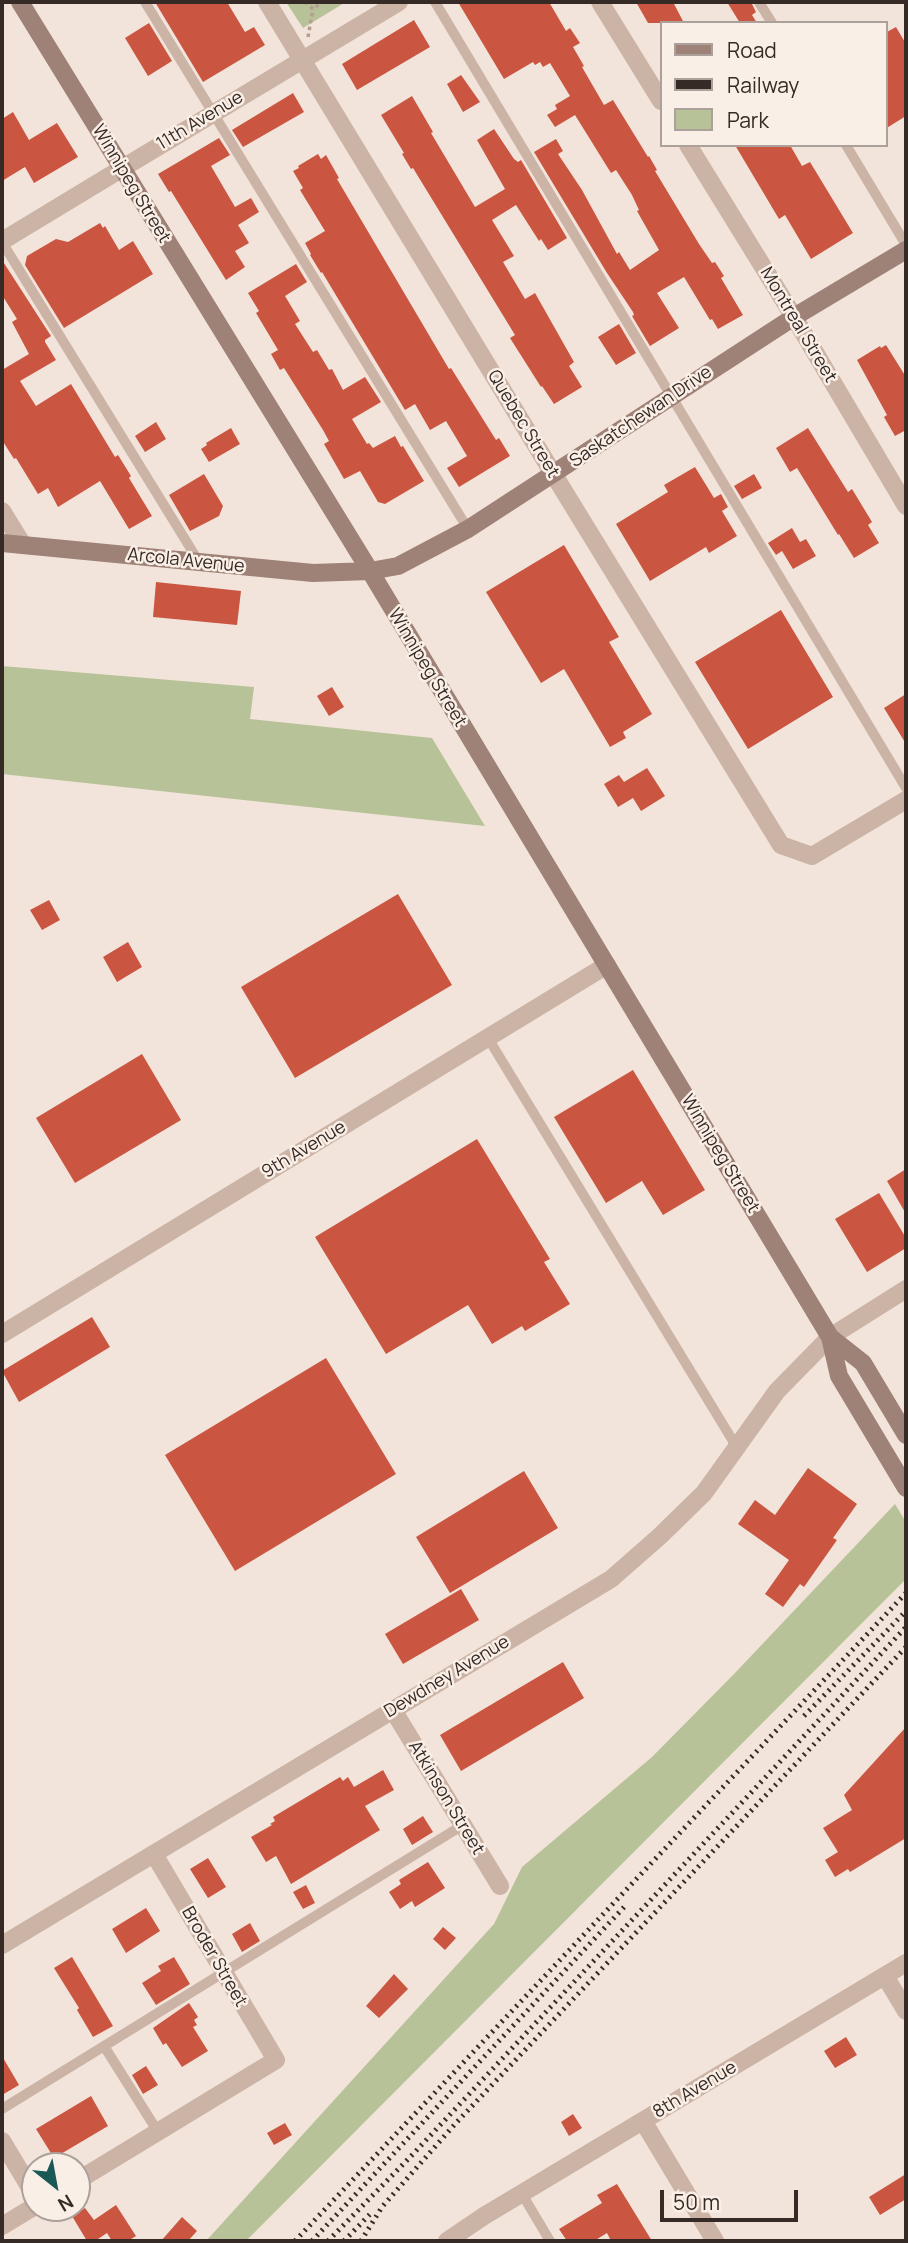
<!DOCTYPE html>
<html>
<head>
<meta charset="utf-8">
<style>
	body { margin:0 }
	#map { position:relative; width:908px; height:2243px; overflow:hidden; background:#f2e4da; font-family:Manrope,sans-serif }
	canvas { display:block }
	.frame { position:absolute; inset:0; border:4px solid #362a27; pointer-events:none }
	.legend { position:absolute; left:660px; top:21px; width:228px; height:126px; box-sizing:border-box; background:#faefe6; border:2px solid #aca09a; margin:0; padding:9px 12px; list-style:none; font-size:21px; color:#362a27 }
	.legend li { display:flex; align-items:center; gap:14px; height:35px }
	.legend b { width:35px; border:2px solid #aca09a }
	.north { position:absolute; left:21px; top:2152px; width:70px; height:70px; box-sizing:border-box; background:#faefe6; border:2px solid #aca09a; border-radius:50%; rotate:149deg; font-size:19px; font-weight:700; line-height:28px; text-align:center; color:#362a27 }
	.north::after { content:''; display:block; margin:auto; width:24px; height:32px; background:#1b5957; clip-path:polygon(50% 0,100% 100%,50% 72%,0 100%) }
	.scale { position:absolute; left:660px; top:2190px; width:138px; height:32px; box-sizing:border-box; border:4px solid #362a27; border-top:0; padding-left:9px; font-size:21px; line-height:24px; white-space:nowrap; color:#362a27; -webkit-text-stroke:5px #faefe6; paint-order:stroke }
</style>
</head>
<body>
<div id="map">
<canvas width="908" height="2243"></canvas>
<div class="frame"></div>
<ul class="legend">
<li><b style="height:9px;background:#9e8177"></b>Road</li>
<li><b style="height:9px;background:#362a27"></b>Railway</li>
<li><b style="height:19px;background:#b8c299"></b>Park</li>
</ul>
<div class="north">N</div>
<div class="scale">50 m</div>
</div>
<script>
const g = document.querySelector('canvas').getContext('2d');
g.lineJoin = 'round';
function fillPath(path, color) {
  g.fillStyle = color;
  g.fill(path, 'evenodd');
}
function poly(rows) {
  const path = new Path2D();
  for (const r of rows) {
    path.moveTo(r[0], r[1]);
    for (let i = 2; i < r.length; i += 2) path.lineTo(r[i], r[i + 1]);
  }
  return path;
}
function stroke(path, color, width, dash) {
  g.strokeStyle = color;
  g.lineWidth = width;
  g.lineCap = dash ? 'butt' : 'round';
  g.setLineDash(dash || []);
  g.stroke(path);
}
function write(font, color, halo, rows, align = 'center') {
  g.font = font + ' Manrope,sans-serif';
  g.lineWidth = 5;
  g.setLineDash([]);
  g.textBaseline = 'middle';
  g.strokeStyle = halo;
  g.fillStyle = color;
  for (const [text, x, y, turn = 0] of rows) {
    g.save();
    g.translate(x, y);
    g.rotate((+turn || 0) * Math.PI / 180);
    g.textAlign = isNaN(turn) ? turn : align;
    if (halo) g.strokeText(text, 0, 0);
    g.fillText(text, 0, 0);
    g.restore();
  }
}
const green = poly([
	[286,2,346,2,303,28],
	[2,666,254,687,250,719,432,738,485,826,2,774],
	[895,1504,906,1522,906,1579,246,2241,206,2241,494,1924,522,1867,652,1757,734,1674]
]);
const building = poly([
	[155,2,227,2,245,32,254,27,265,45,203,82],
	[458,2,549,2,566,31,570,28,580,43,573,47,584,66,582,67,604,105,613,100,648,157,649,156,657,170,655,171,699,244,712,263,715,262,724,276,721,278,743,315,718,329,712,319,710,320,684,277,657,293,679,328,650,346,632,316,634,315,633,312,607,273,534,152,556,139,563,151,558,154,582,190,617,254,619,252,630,270,659,250,637,211,639,210,632,195,616,170,611,173,575,115,555,127,547,115,557,109,555,105,570,96,550,63,543,67,540,62,535,65,533,62,504,79],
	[636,2,673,2,684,23,648,23],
	[727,2,751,2,756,12,752,15,757,23,740,23],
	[414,20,430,47,357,90,342,64],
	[149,23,172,61,148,76,125,38],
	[896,27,906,44,906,116,885,129,885,33],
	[461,75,480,102,463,112,447,84],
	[293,93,304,112,243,147,232,130],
	[412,96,433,132,431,133,475,207,505,189,477,140,494,129,514,159,518,162,521,160,567,238,548,250,541,239,539,241,516,205,492,220,514,256,503,262,525,299,535,293,574,362,569,366,582,387,554,404,542,386,541,387,510,338,515,335,413,168,411,169,402,154,404,153,381,115],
	[13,112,29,140,57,123,78,157,34,183,25,167,2,181,2,119],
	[219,138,230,155,211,166,235,207,251,198,259,212,238,225,249,243,235,251,245,267,226,280,171,191,169,192,158,174],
	[735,145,790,145,802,166,810,162,853,233,811,259,785,215,779,219],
	[318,154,321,159,326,155,339,178,337,179,449,369,451,368,496,440,499,438,510,456,459,487,447,468,467,456,446,421,430,430,415,404,405,410,322,272,321,273,310,255,311,254,305,243,325,231,300,190,303,188,293,171,299,168,298,166],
	[100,223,103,228,105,226,119,250,133,241,153,274,64,328,25,265,27,256,56,239,68,242],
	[2,260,51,336,45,340,45,342,56,360,20,381,36,406,71,384,115,457,118,455,131,476,129,478,152,516,129,529,100,481,58,507,48,488,38,494,16,458,14,459,2,440,2,370,29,354,12,322,17,319,2,295],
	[296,264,307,282,285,296,300,321,295,324,313,352,317,350,329,370,332,369,343,390,365,377,381,402,352,419,367,444,369,443,373,448,395,436,401,447,403,446,424,481,385,504,378,502,360,471,344,479,324,444,329,441,323,430,284,368,280,370,271,354,278,350,256,313,259,311,248,293],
	[619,324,636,353,616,365,598,337],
	[886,345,906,377,906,430,895,436,884,417,887,415,857,360,880,346,881,348],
	[156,422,166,439,145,452,135,436],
	[231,428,240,444,209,462,201,449,207,445,206,443],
	[808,428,848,492,852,489,872,522,868,525,879,543,854,558,839,534,838,535,797,468,790,472,776,448],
	[695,467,714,498,721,494,728,507,722,511,737,536,709,553,706,547,650,581,616,524,668,492,664,485],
	[204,474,223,506,219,516,190,531,169,495],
	[754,474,762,488,742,499,734,486],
	[792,528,800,542,806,539,816,556,793,569,782,551,776,555,768,543],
	[564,545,619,637,609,642,652,714,623,732,626,738,610,747,564,669,541,683,486,592],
	[156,582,241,591,237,625,153,617],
	[781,610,833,697,748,749,695,662],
	[332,687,344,707,329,716,317,696],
	[906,694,906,744,884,708],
	[647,768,665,796,641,811,633,798,618,807,604,784,619,775,624,782],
	[398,894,452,985,295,1078,241,987],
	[49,900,60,920,42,930,30,910],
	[128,942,142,967,117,982,103,957],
	[142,1054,181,1120,75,1183,36,1118],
	[633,1070,705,1190,663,1215,642,1181,606,1203,554,1117],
	[477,1139,550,1259,544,1262,570,1304,525,1331,522,1326,492,1344,468,1305,386,1354,315,1237],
	[906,1169,906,1214,887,1181],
	[879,1193,906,1238,906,1248,867,1272,835,1219],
	[92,1317,110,1347,19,1402,2,1371],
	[326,1358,396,1474,235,1571,165,1455],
	[808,1468,857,1504,833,1538,837,1540,804,1587,800,1584,783,1607,765,1594,789,1560,738,1524,755,1500,775,1515],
	[524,1471,558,1528,450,1593,416,1537],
	[461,1589,479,1620,403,1664,385,1634],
	[563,1662,584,1698,461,1771,440,1735],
	[906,1727,906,1838,850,1872,848,1869,835,1877,825,1860,838,1852,823,1828,852,1810,844,1795],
	[383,1770,394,1790,365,1806,380,1830,291,1884,276,1856,266,1862,251,1837,272,1825,270,1824,275,1821,273,1817,340,1777,343,1781,348,1777,354,1787],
	[423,1816,433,1832,412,1845,403,1829],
	[208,1858,226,1887,208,1898,190,1869],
	[428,1862,445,1888,415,1907,412,1901,400,1909,389,1892,401,1884,399,1880],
	[306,1885,315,1903,303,1909,293,1892],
	[146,1908,160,1931,126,1953,112,1929],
	[250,1923,260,1941,242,1952,232,1934],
	[443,1927,456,1938,445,1950,433,1939],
	[72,1957,113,2026,93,2037,77,2010,79,2008,54,1968],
	[174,1957,190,1984,156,2005,142,1983,161,1971,158,1966],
	[394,1974,408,1989,379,2018,366,2006],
	[189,2003,198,2017,194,2020,197,2025,193,2027,208,2051,182,2067,166,2043,163,2045,153,2028],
	[846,2037,857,2055,835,2068,824,2051],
	[2,2056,19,2085,2,2095],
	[146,2066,158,2085,143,2094,132,2075],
	[91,2096,108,2126,54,2158,36,2129],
	[573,2114,582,2128,569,2136,561,2122],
	[285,2123,292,2135,274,2145,267,2133],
	[906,2174,906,2199,880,2215,869,2197],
	[617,2184,652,2241,611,2241,607,2233,594,2241,567,2241,559,2229,602,2203,597,2195],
	[116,2205,136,2236,128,2241,112,2241,107,2233,95,2241,87,2241,72,2216,85,2208,94,2220],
	[182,2217,197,2231,188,2241,161,2241]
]);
const path = poly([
	[305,2,313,9,322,2],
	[308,37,313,9]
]);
const service = poly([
	[145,2,468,529],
	[435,2,906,788],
	[759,2,772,23],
	[846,145,906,245],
	[2,242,199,562],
	[488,1038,736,1446],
	[104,2046,158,2132],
	[2,2109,463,1825],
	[522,2194,550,2241]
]);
const minor = poly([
	[267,2,554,475,781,845,812,856,906,800],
	[600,2,661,101],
	[688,145,794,317,906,506],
	[2,241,121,169],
	[2,511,23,545],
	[2,1334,607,965],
	[830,1337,906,1289],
	[393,1710,500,1886],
	[885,1976,906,2011],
	[643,2121,715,2241],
	[2,2141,35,2196],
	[77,2181,276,2060,154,1854],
	[2,2226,35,2206],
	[447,2241,484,2216,906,1963]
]);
const tertiary = poly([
	[121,169,399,2],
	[2,1945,611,1579,660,1536,704,1493,777,1391,830,1337]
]);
const secondary = poly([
	[20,2,370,571,830,1337,839,1376,906,1488],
	[2,543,313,573,370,571,398,566,468,529,794,317,906,250],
	[830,1337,863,1363,906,1435]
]);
const rail = poly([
	[804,1716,906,1611],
	[295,2241,906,1593],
	[312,2241,626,1905],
	[328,2241,414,2153,906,1627],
	[344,2241,373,2211],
	[361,2241,382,2207,456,2123,906,1647]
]);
const streetNames = [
	["11th Avenue",200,121,-31],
	["Winnipeg Street",131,184,59],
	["Montreal Street",798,325,59],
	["Saskatchewan Drive",641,417,-34],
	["Quebec Street",523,424,59],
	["Arcola Avenue",186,561,6],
	["Winnipeg Street",427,668,59],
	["9th Avenue",304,1150,-31],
	["Winnipeg Street",720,1154,59],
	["Dewdney Avenue",447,1677,-31],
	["Atkinson Street",446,1798,59],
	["Broder Street",214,1957,60],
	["8th Avenue",695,2090,-31]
];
fillPath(green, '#b8c299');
fillPath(building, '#ca5540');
stroke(path, '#b79d90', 3.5, [3.5, 3.5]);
stroke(service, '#cbb3a5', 10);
stroke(minor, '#cbb3a5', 18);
stroke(tertiary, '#cbb3a5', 18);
stroke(secondary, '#9e8177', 18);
stroke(rail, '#362a27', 5, [2, 5]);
write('18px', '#362a27', '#faefe6', streetNames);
</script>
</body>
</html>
